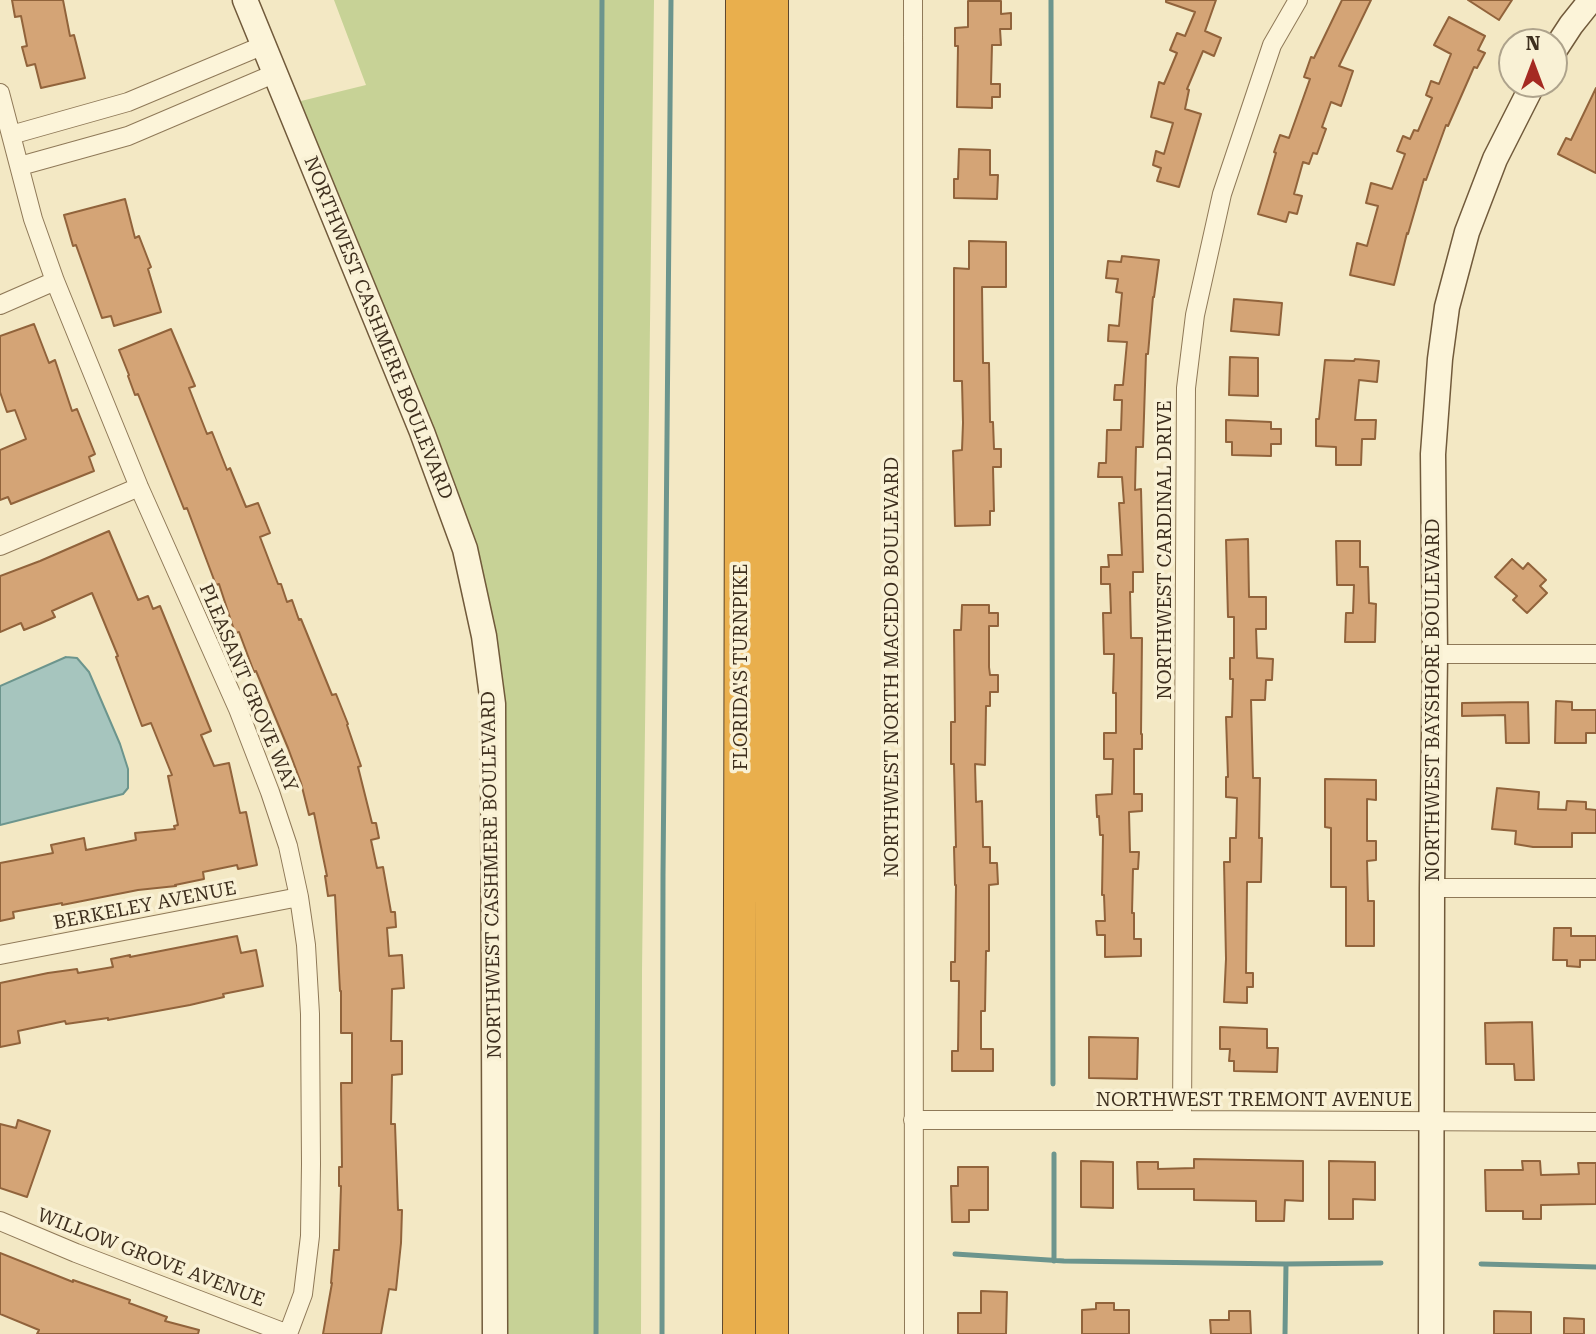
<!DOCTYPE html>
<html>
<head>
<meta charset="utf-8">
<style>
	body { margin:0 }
	#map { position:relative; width:1596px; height:1334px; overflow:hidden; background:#f3e8c4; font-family:"Roboto Serif",serif }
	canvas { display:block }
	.north { position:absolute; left:1498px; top:28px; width:70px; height:70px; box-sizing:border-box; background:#f9f1d5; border:2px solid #aea38c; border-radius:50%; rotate:0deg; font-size:19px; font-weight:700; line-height:28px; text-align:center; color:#3e2f1e }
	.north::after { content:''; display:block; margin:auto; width:24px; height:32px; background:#a52a22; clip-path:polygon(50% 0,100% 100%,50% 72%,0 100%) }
</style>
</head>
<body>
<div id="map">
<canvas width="1596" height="1334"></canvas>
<div class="north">N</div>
</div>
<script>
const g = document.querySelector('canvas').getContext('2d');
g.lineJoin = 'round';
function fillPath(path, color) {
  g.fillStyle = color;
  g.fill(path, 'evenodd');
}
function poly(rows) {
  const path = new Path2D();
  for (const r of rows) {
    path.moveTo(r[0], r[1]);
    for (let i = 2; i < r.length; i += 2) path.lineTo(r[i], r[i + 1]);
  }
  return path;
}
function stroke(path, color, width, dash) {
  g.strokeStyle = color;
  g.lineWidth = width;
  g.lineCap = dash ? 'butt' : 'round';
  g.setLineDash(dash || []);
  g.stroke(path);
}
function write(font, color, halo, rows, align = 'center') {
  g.font = font + ' "Roboto Serif",serif';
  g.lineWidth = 7;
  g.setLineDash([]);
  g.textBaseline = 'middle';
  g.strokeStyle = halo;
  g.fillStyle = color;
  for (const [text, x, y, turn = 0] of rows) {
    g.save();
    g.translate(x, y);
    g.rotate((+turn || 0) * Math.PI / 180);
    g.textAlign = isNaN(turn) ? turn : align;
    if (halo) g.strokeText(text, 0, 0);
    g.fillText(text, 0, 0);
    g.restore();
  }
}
const green = poly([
	[334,0,654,0,642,970,641,1334,503,1334,492,634,297,102,366,85]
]);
const water = poly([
	[66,657,77,658,89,672,120,744,128,769,128,788,123,794,0,825,0,686,66,657]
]);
const stream = poly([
	[1051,0,1053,1084],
	[955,1254,1064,1261,1286,1264,1381,1263],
	[1054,1261,1054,1154],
	[1481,1264,1596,1267],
	[596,1334,602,0],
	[662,1334,663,875,671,0],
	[1285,1334,1286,1264]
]);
const building = poly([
	[12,0,63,0,70,36,74,35,85,78,41,88,35,64,27,66,22,47,27,46,21,16,15,17,12,0],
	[1166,0,1216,0,1205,31,1221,38,1214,56,1203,51,1187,89,1189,90,1185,109,1201,114,1179,187,1157,181,1161,168,1153,165,1156,151,1164,154,1173,123,1151,117,1159,82,1164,84,1177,53,1170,50,1177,33,1185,36,1195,12,1166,2,1166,0],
	[1342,0,1371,0,1339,66,1353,71,1341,106,1331,102,1322,127,1326,129,1317,154,1313,153,1309,164,1303,162,1294,194,1302,196,1297,214,1289,212,1286,222,1258,214,1276,153,1274,152,1280,135,1289,138,1310,79,1304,77,1311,57,1314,58,1342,0],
	[1468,0,1512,0,1499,20,1468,0],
	[968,1,1001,1,1001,14,1011,13,1011,29,1000,29,1001,45,992,45,991,84,1000,84,1000,97,992,97,992,108,957,107,958,46,955,46,955,28,968,27,968,1],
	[1449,17,1485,36,1478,50,1485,53,1477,68,1474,67,1448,126,1446,125,1426,180,1424,179,1408,234,1407,233,1394,285,1350,275,1357,243,1367,246,1378,206,1366,203,1371,183,1392,189,1405,154,1397,151,1403,136,1410,139,1414,130,1418,131,1432,98,1426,95,1431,81,1439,84,1451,54,1434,45,1449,17],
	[1596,88,1596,173,1558,154,1566,138,1571,140,1596,88],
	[959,149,990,150,990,175,998,175,997,199,954,198,954,179,958,179,959,149],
	[125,199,135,238,139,236,151,267,148,269,161,312,114,326,111,316,102,318,76,245,73,246,64,215,125,199],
	[969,241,1006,242,1006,287,982,287,983,363,989,363,990,422,993,422,994,449,1001,449,1001,467,993,467,994,511,990,511,990,525,955,526,953,451,962,450,963,423,962,381,954,381,954,268,969,269,969,241],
	[1122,256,1159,260,1154,297,1153,297,1148,354,1146,354,1143,447,1136,447,1135,490,1141,489,1143,572,1133,572,1133,592,1130,592,1131,638,1142,638,1141,734,1142,734,1142,749,1134,749,1134,794,1142,794,1142,811,1129,812,1130,852,1139,852,1138,869,1133,869,1132,913,1134,913,1134,939,1141,939,1141,956,1105,957,1105,935,1097,935,1096,921,1105,921,1104,895,1102,895,1103,835,1100,835,1099,816,1097,817,1096,795,1112,794,1113,759,1104,759,1104,733,1116,733,1116,693,1113,693,1114,654,1104,654,1103,613,1111,613,1110,584,1101,584,1101,567,1109,567,1108,555,1122,555,1119,503,1124,503,1122,477,1098,477,1099,463,1106,463,1107,430,1121,430,1122,400,1114,400,1115,385,1123,385,1127,342,1108,341,1109,325,1119,326,1122,293,1116,292,1118,279,1106,278,1108,261,1121,262,1122,256],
	[1234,299,1282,303,1279,335,1231,331,1234,299],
	[34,324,49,363,55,360,72,411,77,409,95,454,89,457,94,471,11,504,8,497,0,500,0,450,26,439,15,410,7,412,0,392,0,336,34,324],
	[171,329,195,386,189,388,207,434,212,432,227,470,230,468,246,507,258,503,270,533,260,537,278,584,281,584,287,602,292,600,299,620,301,619,332,695,336,694,348,724,347,725,361,766,358,767,372,823,376,823,379,838,371,840,377,868,383,867,391,912,395,912,396,927,387,928,389,956,402,955,404,988,392,989,391,1041,402,1041,402,1074,392,1075,391,1124,395,1124,398,1210,402,1210,401,1243,396,1290,389,1289,381,1334,323,1334,332,1283,331,1283,334,1250,339,1250,341,1186,339,1186,339,1167,342,1167,341,1083,352,1083,352,1033,341,1033,341,991,340,991,335,895,328,896,325,876,327,876,314,813,309,815,301,783,288,748,256,671,254,672,239,632,235,633,219,584,216,585,187,508,184,509,138,394,135,395,128,376,129,375,119,350,171,329],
	[1230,357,1258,358,1258,396,1229,395,1230,357],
	[1355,359,1379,361,1377,382,1359,380,1355,420,1376,420,1375,439,1362,439,1361,465,1336,465,1336,447,1316,446,1316,419,1319,419,1325,360,1354,361,1355,359],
	[1226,420,1271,422,1271,429,1281,429,1281,444,1271,444,1271,456,1232,455,1232,442,1226,442,1226,420],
	[109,531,138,600,148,596,153,609,160,606,211,731,201,735,214,766,229,763,240,813,246,812,257,865,238,869,237,865,203,872,204,879,175,885,176,886,138,890,62,905,62,903,13,912,14,918,0,921,0,863,53,853,51,845,84,838,86,850,136,840,135,833,175,829,174,826,178,825,168,776,172,775,151,723,142,726,116,657,118,656,92,593,52,611,55,617,39,624,24,630,21,623,0,632,0,576,40,561,109,531],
	[1248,539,1249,597,1266,597,1266,629,1256,629,1257,658,1273,659,1272,680,1266,680,1265,700,1251,700,1253,778,1260,778,1259,838,1262,838,1261,882,1247,882,1246,973,1253,973,1253,987,1247,987,1247,1003,1224,1002,1226,959,1224,862,1230,862,1230,838,1236,838,1237,798,1226,797,1226,777,1228,777,1226,717,1232,717,1233,679,1230,679,1230,658,1234,658,1234,617,1228,617,1226,540,1248,539],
	[1336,541,1360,541,1360,567,1368,567,1369,603,1376,604,1375,642,1345,642,1346,613,1353,613,1354,585,1337,585,1336,541],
	[1512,559,1523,569,1528,563,1546,580,1540,586,1547,593,1527,613,1513,600,1517,596,1495,577,1512,559],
	[962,605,989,605,989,613,998,613,998,626,989,626,989,667,990,675,998,675,998,692,990,692,990,706,986,706,985,765,975,764,976,802,982,801,983,847,990,847,990,863,997,863,998,884,989,885,989,951,986,951,985,1011,981,1011,981,1049,993,1049,993,1071,952,1071,952,1051,958,1051,959,981,951,981,951,962,955,962,956,885,955,885,954,847,956,847,954,764,951,764,951,722,955,722,954,630,961,630,962,605],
	[1556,701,1572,702,1572,710,1596,710,1596,733,1586,733,1586,743,1555,743,1556,701],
	[1528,702,1529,743,1506,743,1505,715,1462,716,1462,703,1528,702],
	[1325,779,1376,780,1376,800,1367,799,1367,841,1376,841,1376,860,1367,861,1368,901,1374,901,1374,946,1346,946,1346,887,1331,887,1331,828,1325,827,1325,779],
	[1497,788,1539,792,1538,809,1566,810,1567,801,1586,802,1586,809,1596,810,1596,833,1572,833,1572,847,1533,847,1515,844,1516,831,1492,829,1497,788],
	[1554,928,1571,928,1571,936,1596,936,1596,960,1580,960,1580,967,1567,966,1567,960,1553,960,1554,928],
	[237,936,241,953,256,950,263,986,223,994,224,997,190,1005,108,1020,108,1018,66,1024,65,1021,18,1031,20,1043,0,1047,0,983,48,973,77,969,78,973,113,967,111,959,130,955,130,957,237,936],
	[1532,1022,1534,1080,1515,1080,1514,1064,1486,1064,1485,1023,1532,1022],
	[1220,1027,1267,1029,1267,1048,1278,1048,1277,1072,1234,1071,1234,1061,1229,1061,1230,1049,1220,1049,1220,1027],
	[1089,1037,1138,1038,1137,1079,1089,1078,1089,1037],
	[18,1120,50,1131,27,1197,0,1188,0,1124,16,1128,18,1120],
	[1194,1159,1303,1161,1303,1201,1285,1200,1284,1221,1256,1221,1256,1201,1194,1200,1194,1189,1138,1189,1137,1162,1158,1162,1158,1169,1194,1168,1194,1159],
	[1081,1161,1113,1162,1113,1208,1081,1207,1081,1161],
	[1329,1161,1375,1162,1375,1200,1353,1199,1353,1219,1329,1219,1329,1161],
	[1522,1161,1540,1161,1541,1175,1579,1174,1578,1163,1596,1163,1596,1204,1541,1205,1541,1219,1523,1219,1523,1211,1486,1211,1485,1170,1523,1170,1522,1161],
	[958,1167,988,1167,988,1210,969,1210,969,1222,952,1222,951,1186,958,1186,958,1167],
	[0,1253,73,1282,73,1280,130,1300,129,1303,167,1317,165,1321,199,1330,198,1334,37,1334,39,1330,0,1314,0,1253],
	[981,1291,1007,1292,1006,1334,958,1334,958,1313,981,1313,981,1291],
	[1096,1303,1114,1303,1114,1310,1129,1310,1129,1334,1082,1334,1082,1310,1096,1309,1096,1303],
	[1229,1311,1250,1311,1251,1334,1211,1334,1210,1320,1229,1320,1229,1311],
	[1494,1311,1531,1312,1531,1334,1494,1334,1494,1311],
	[1564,1318,1584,1319,1584,1334,1564,1334,1564,1318]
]);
const street = poly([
	[913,0,914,1334],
	[0,93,33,219,55,281,139,487,238,709,270,792,288,846,299,897,306,945,310,1014,311,1164,310,1236,303,1294,288,1334],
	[11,135,128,102,264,45],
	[20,166,128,136,276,73],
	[0,305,55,281],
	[0,546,139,487],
	[1435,654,1596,654],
	[1432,888,1596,888],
	[0,955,299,897],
	[913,1120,1182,1120,1596,1122],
	[1182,1120,1186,388,1195,315,1222,194,1272,45,1298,0],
	[0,1221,76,1253,288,1334]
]);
const secondary = poly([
	[245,0,422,432,465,549,484,636,493,704,495,1334],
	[1554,51,1571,25,1591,0],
	[1431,1334,1432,888,1435,654,1433,454,1440,359,1447,307,1467,232,1495,159,1533,84]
]);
const highway = poly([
	[739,1334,742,0],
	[772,1334,772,0]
]);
const streetNames = [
	["NORTHWEST CASHMERE BOULEVARD",378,328,68],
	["NORTHWEST CARDINAL DRIVE",1165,550,-90],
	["FLORIDA'S TURNPIKE",741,667,-90],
	["NORTHWEST NORTH MACEDO BOULEVARD",892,667,-90],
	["PLEASANT GROVE WAY",248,688,67],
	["NORTHWEST BAYSHORE BOULEVARD",1433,700,-90],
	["NORTHWEST CASHMERE BOULEVARD",492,875,-91],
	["BERKELEY AVENUE",145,906,-11],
	["NORTHWEST TREMONT AVENUE",1254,1100],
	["WILLOW GROVE AVENUE",151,1258,21]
];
fillPath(green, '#c7d296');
fillPath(water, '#a6c5be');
stroke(water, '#6c958d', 2);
stroke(stream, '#6c958d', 5);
fillPath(building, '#d4a476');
stroke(building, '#91633b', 2);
stroke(street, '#8f7958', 20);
stroke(secondary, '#715a3b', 27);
stroke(highway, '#5d462d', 34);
stroke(street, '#fcf4d9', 18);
stroke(secondary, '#fcf4d9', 24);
stroke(highway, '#e9af4d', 32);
write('19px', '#3e2f1e', '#f9f1d5', streetNames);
</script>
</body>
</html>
